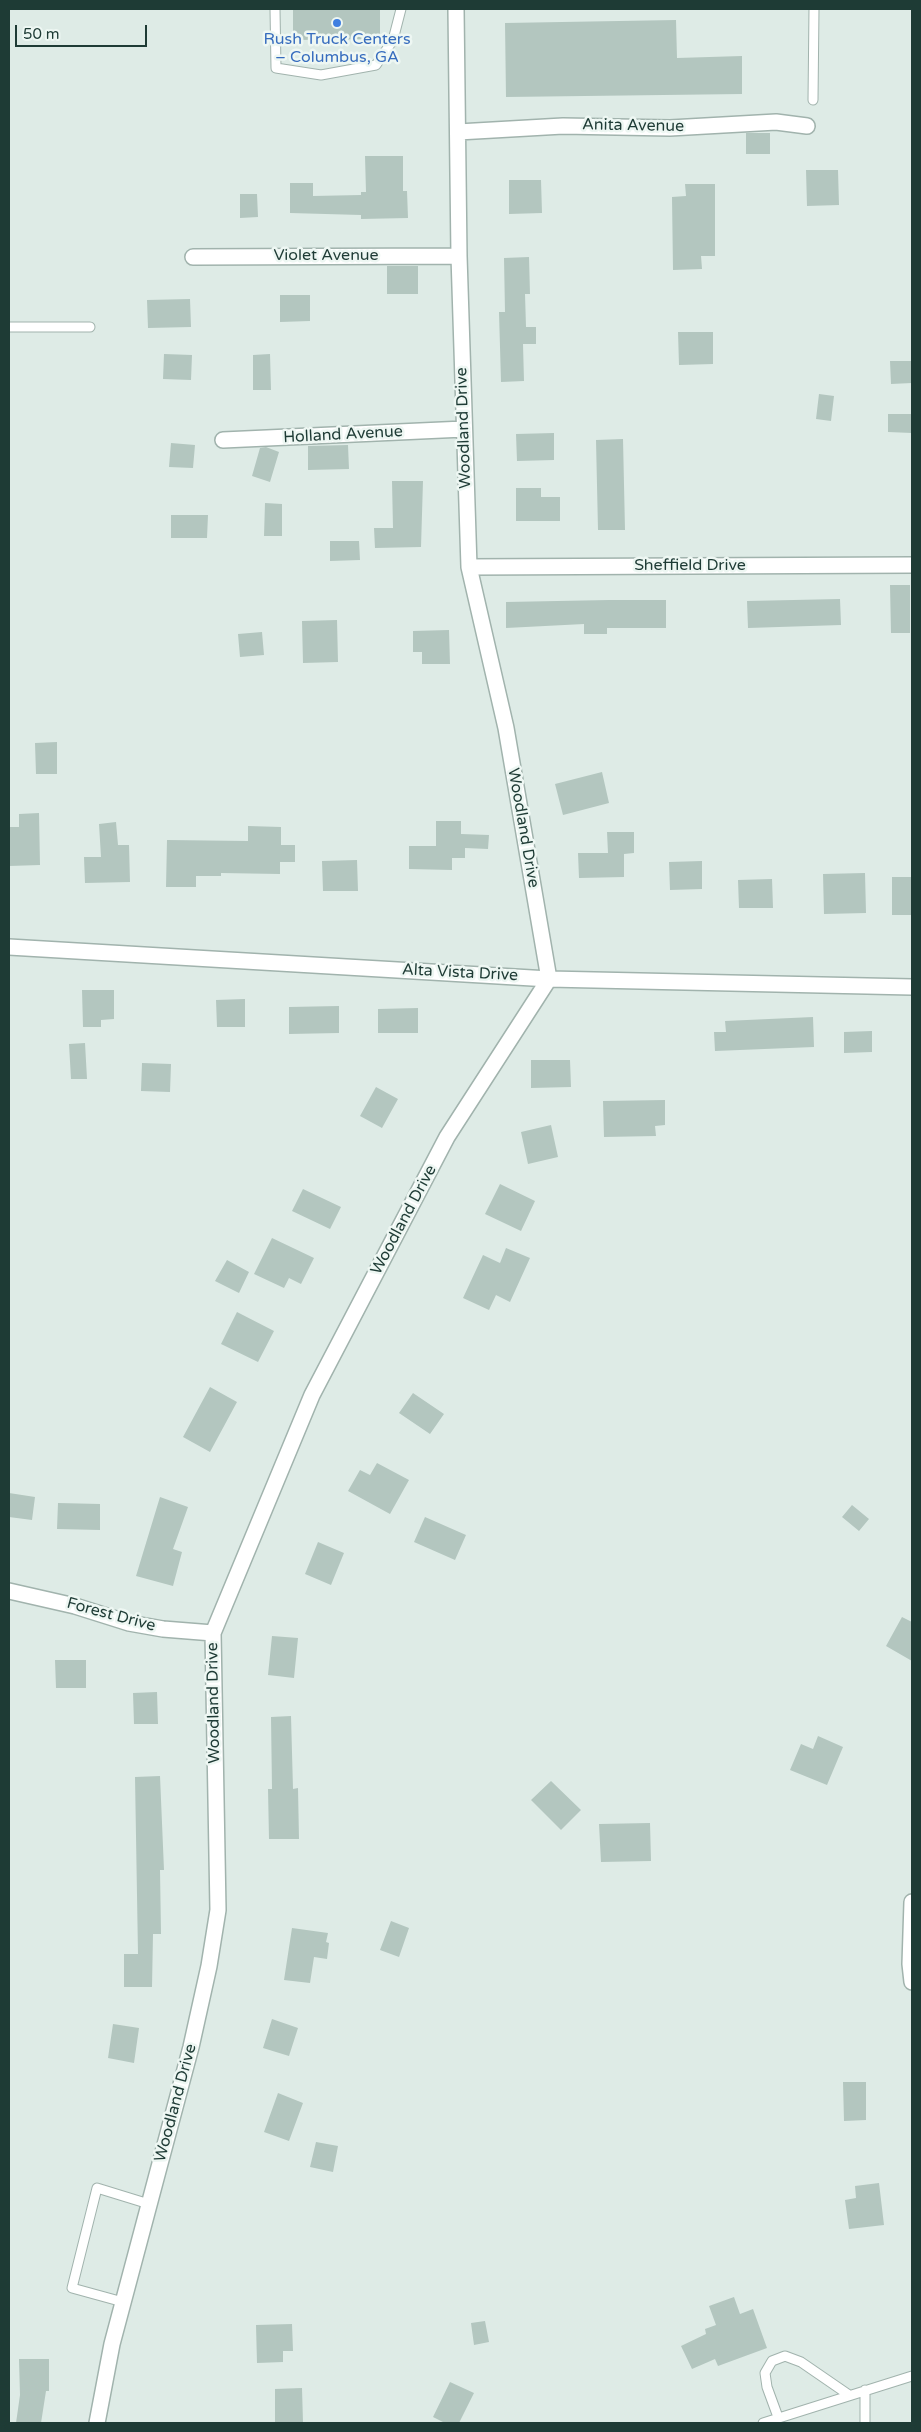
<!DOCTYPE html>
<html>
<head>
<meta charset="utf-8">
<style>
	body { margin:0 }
	#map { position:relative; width:921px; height:2432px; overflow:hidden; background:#deebe6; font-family:"Varela Round",sans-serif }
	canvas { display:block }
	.frame { position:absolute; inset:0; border:10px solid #1e3b35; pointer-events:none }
	.scale { position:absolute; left:15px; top:25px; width:132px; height:22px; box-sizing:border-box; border:2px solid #1e3b35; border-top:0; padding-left:6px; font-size:15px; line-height:18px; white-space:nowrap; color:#1e3b35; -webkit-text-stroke:4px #eef7f3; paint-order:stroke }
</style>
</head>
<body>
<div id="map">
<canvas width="921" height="2432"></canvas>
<div class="frame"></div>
<div class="scale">50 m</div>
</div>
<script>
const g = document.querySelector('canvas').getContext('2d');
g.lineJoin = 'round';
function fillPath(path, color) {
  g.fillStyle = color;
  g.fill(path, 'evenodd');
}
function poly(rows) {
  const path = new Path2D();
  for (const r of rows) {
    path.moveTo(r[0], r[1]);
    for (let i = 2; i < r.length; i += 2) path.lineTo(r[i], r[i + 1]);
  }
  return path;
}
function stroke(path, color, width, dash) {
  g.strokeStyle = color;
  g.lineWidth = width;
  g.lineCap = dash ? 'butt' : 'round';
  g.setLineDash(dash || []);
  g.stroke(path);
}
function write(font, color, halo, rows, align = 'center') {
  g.font = font + ' "Varela Round",sans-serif';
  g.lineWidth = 5;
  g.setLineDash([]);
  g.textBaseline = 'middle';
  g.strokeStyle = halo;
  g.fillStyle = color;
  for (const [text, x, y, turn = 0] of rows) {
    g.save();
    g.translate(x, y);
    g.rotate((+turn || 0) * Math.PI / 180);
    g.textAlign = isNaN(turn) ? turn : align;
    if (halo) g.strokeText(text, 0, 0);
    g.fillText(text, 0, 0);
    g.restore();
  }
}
const building = poly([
	[293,9,380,9,380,39,293,40],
	[676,20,677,58,742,56,742,94,506,97,505,23],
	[746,133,770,133,770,154,746,154],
	[365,156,403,156,403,191,407,191,408,218,361,219,361,215,290,213,290,183,313,183,313,196,361,195,361,192,366,192],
	[806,170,838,170,839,205,807,206],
	[509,180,541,180,542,213,509,214],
	[685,184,715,184,715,256,701,256,702,269,673,270,672,197,686,196],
	[240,194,257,194,258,217,240,218],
	[529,257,530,294,525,294,526,327,536,327,536,344,523,344,524,381,501,382,499,312,505,312,504,258],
	[387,266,418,266,418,294,387,294],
	[280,295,310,295,310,321,280,322],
	[190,299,191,327,148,328,147,300],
	[678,332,713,332,713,364,679,365],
	[164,354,192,355,191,380,163,379],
	[270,354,271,390,253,390,253,355],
	[890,361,912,361,912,383,891,384],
	[819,394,834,396,831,421,816,419],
	[888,414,912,414,912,433,888,432],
	[554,433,554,460,517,461,516,434],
	[623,439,625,530,598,530,596,440],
	[171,443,195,445,193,468,169,467],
	[348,445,349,469,308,470,308,446],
	[266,447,279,452,270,482,252,476,260,448],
	[392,481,423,481,421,547,375,548,374,528,393,528],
	[516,488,541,488,541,497,560,497,560,521,516,521],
	[265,503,282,504,282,536,264,536],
	[171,515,208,515,207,538,171,538],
	[330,541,359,541,360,560,330,561],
	[890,585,910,585,910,633,891,633],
	[840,599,841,625,748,628,747,601],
	[609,600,666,600,666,628,607,628,607,634,584,634,584,624,506,628,506,602],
	[337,620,338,662,303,663,302,621],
	[449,630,450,664,422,664,422,652,413,652,413,631],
	[262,632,264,655,240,657,238,634],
	[57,742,57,774,36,774,35,743],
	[602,772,609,803,563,815,555,784],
	[39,813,40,865,9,866,9,827,19,827,19,814],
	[436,821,461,821,461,834,489,835,488,849,465,848,465,858,452,858,452,870,409,869,409,846,436,846],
	[116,822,118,845,129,845,130,882,85,883,84,857,101,857,99,824],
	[248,826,281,827,281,845,295,845,295,862,280,862,280,874,221,873,221,876,196,876,196,887,166,887,167,840,248,841],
	[607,832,634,832,634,853,624,854,624,877,579,878,578,853,608,853],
	[357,860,358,891,323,891,322,861],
	[702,861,702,889,670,890,669,862],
	[865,873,866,913,824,914,823,874],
	[892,877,912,877,912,915,892,915],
	[772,879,773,908,739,908,738,880],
	[82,990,114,990,114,1019,101,1020,101,1027,83,1027],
	[245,999,245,1027,217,1027,216,1000],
	[339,1006,339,1033,289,1034,289,1007],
	[418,1008,418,1033,378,1033,378,1009],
	[813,1017,814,1047,715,1051,714,1032,726,1032,725,1021],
	[872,1031,872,1052,844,1053,844,1032],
	[85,1043,87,1079,71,1079,69,1044],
	[531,1060,570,1060,571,1087,531,1088],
	[142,1063,171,1064,170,1092,141,1091],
	[376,1087,398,1099,382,1128,360,1116],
	[665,1100,665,1125,655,1126,656,1136,604,1137,603,1101],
	[551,1125,558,1157,528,1164,521,1132],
	[500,1184,535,1201,521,1231,485,1214],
	[303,1189,341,1207,330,1229,292,1211],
	[272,1238,314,1258,301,1284,289,1278,284,1288,254,1274],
	[506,1248,530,1258,510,1302,496,1295,489,1310,463,1298,483,1255,500,1263],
	[227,1260,249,1272,239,1293,215,1281],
	[237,1312,274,1331,258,1362,221,1344],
	[210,1387,237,1402,210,1452,183,1437],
	[413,1393,444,1414,430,1434,399,1413],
	[377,1463,409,1480,390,1514,348,1491,360,1470,370,1475],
	[9,1493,35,1497,32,1520,9,1517],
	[160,1497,188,1507,173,1549,182,1552,173,1586,136,1576],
	[58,1503,100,1504,100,1530,57,1529],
	[852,1505,869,1519,859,1531,842,1517],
	[425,1517,466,1535,455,1560,414,1542],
	[318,1542,344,1553,331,1585,305,1574],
	[902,1617,912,1622,912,1661,886,1646],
	[272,1636,298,1638,294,1678,268,1675],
	[55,1660,86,1660,86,1688,56,1688],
	[157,1692,158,1724,134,1724,133,1693],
	[291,1716,293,1789,298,1788,299,1839,269,1839,268,1789,272,1789,271,1717],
	[818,1736,843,1747,827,1785,790,1770,801,1744,813,1749],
	[160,1776,164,1870,160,1870,161,1934,153,1934,152,1987,124,1987,124,1954,138,1954,135,1777],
	[551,1781,581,1810,561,1830,531,1800],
	[650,1823,651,1861,601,1862,599,1824],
	[391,1921,409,1928,399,1957,380,1950],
	[292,1928,328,1933,326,1942,329,1943,327,1959,314,1957,310,1983,284,1980],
	[272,2019,298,2028,289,2056,263,2048],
	[113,2024,139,2028,134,2063,108,2058],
	[843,2082,866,2082,866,2120,844,2121],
	[278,2093,303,2103,289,2141,264,2132],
	[316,2142,338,2146,333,2172,310,2167],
	[879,2183,884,2225,849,2229,845,2200,856,2198,855,2186],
	[734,2297,740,2314,753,2309,767,2348,718,2366,715,2359,692,2369,681,2346,706,2334,705,2329,716,2325,709,2306],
	[485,2321,489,2342,474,2345,471,2323],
	[292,2324,293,2351,283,2351,283,2362,257,2363,256,2325],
	[19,2359,49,2359,49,2391,46,2391,41,2423,16,2423,20,2395],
	[450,2382,474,2393,459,2423,445,2423,433,2417],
	[302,2388,303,2423,275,2423,275,2389]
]);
const lane = poly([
	[275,9,276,68,321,75,376,65,393,40,401,9],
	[813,100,814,9],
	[9,327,90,327],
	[123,2302,72,2288,97,2188,149,2204],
	[778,2417,767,2387,765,2373,772,2361,785,2356,801,2362,849,2395],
	[763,2423,912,2376],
	[865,2423,865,2390]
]);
const street = poly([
	[458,132,563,126,670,128,776,122,807,126],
	[193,257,459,256],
	[223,440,464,429],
	[469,567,912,565],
	[9,947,549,979,912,987],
	[9,1591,75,1606,129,1623,163,1629,213,1633],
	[912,1902,910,1964,912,1982],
	[97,2423,112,2344,191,2047,209,1966,218,1910,213,1633,312,1395,447,1137,549,979,506,728,469,567,459,256,456,9]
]);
const markers = [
	[337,23,5,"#3f7fe0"]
];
const shopNames = [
	["Rush Truck Centers",337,40],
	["– Columbus, GA",337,58]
];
const streetNames = [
	["Anita Avenue",633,126,1],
	["Violet Avenue",326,256],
	["Woodland Drive",464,428,-92],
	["Holland Avenue",343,435,-3],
	["Sheffield Drive",690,566],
	["Woodland Drive",523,828,80],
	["Alta Vista Drive",460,973,3],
	["Woodland Drive",404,1220,-62],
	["Forest Drive",111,1615,15],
	["Woodland Drive",214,1703,-91],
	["Woodland Drive",176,2103,-75]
];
fillPath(building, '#b3c6bf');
stroke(lane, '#a1b3ad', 11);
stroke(street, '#a1b3ad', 18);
stroke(lane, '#fff', 9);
stroke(street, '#fff', 15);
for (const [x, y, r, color] of markers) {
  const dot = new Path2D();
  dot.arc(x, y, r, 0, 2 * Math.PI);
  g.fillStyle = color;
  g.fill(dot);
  stroke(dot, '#eef7f3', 2);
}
write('16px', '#366cbe', '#eef7f3', shopNames);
write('16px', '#1e3b35', '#eef7f3', streetNames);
</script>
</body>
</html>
